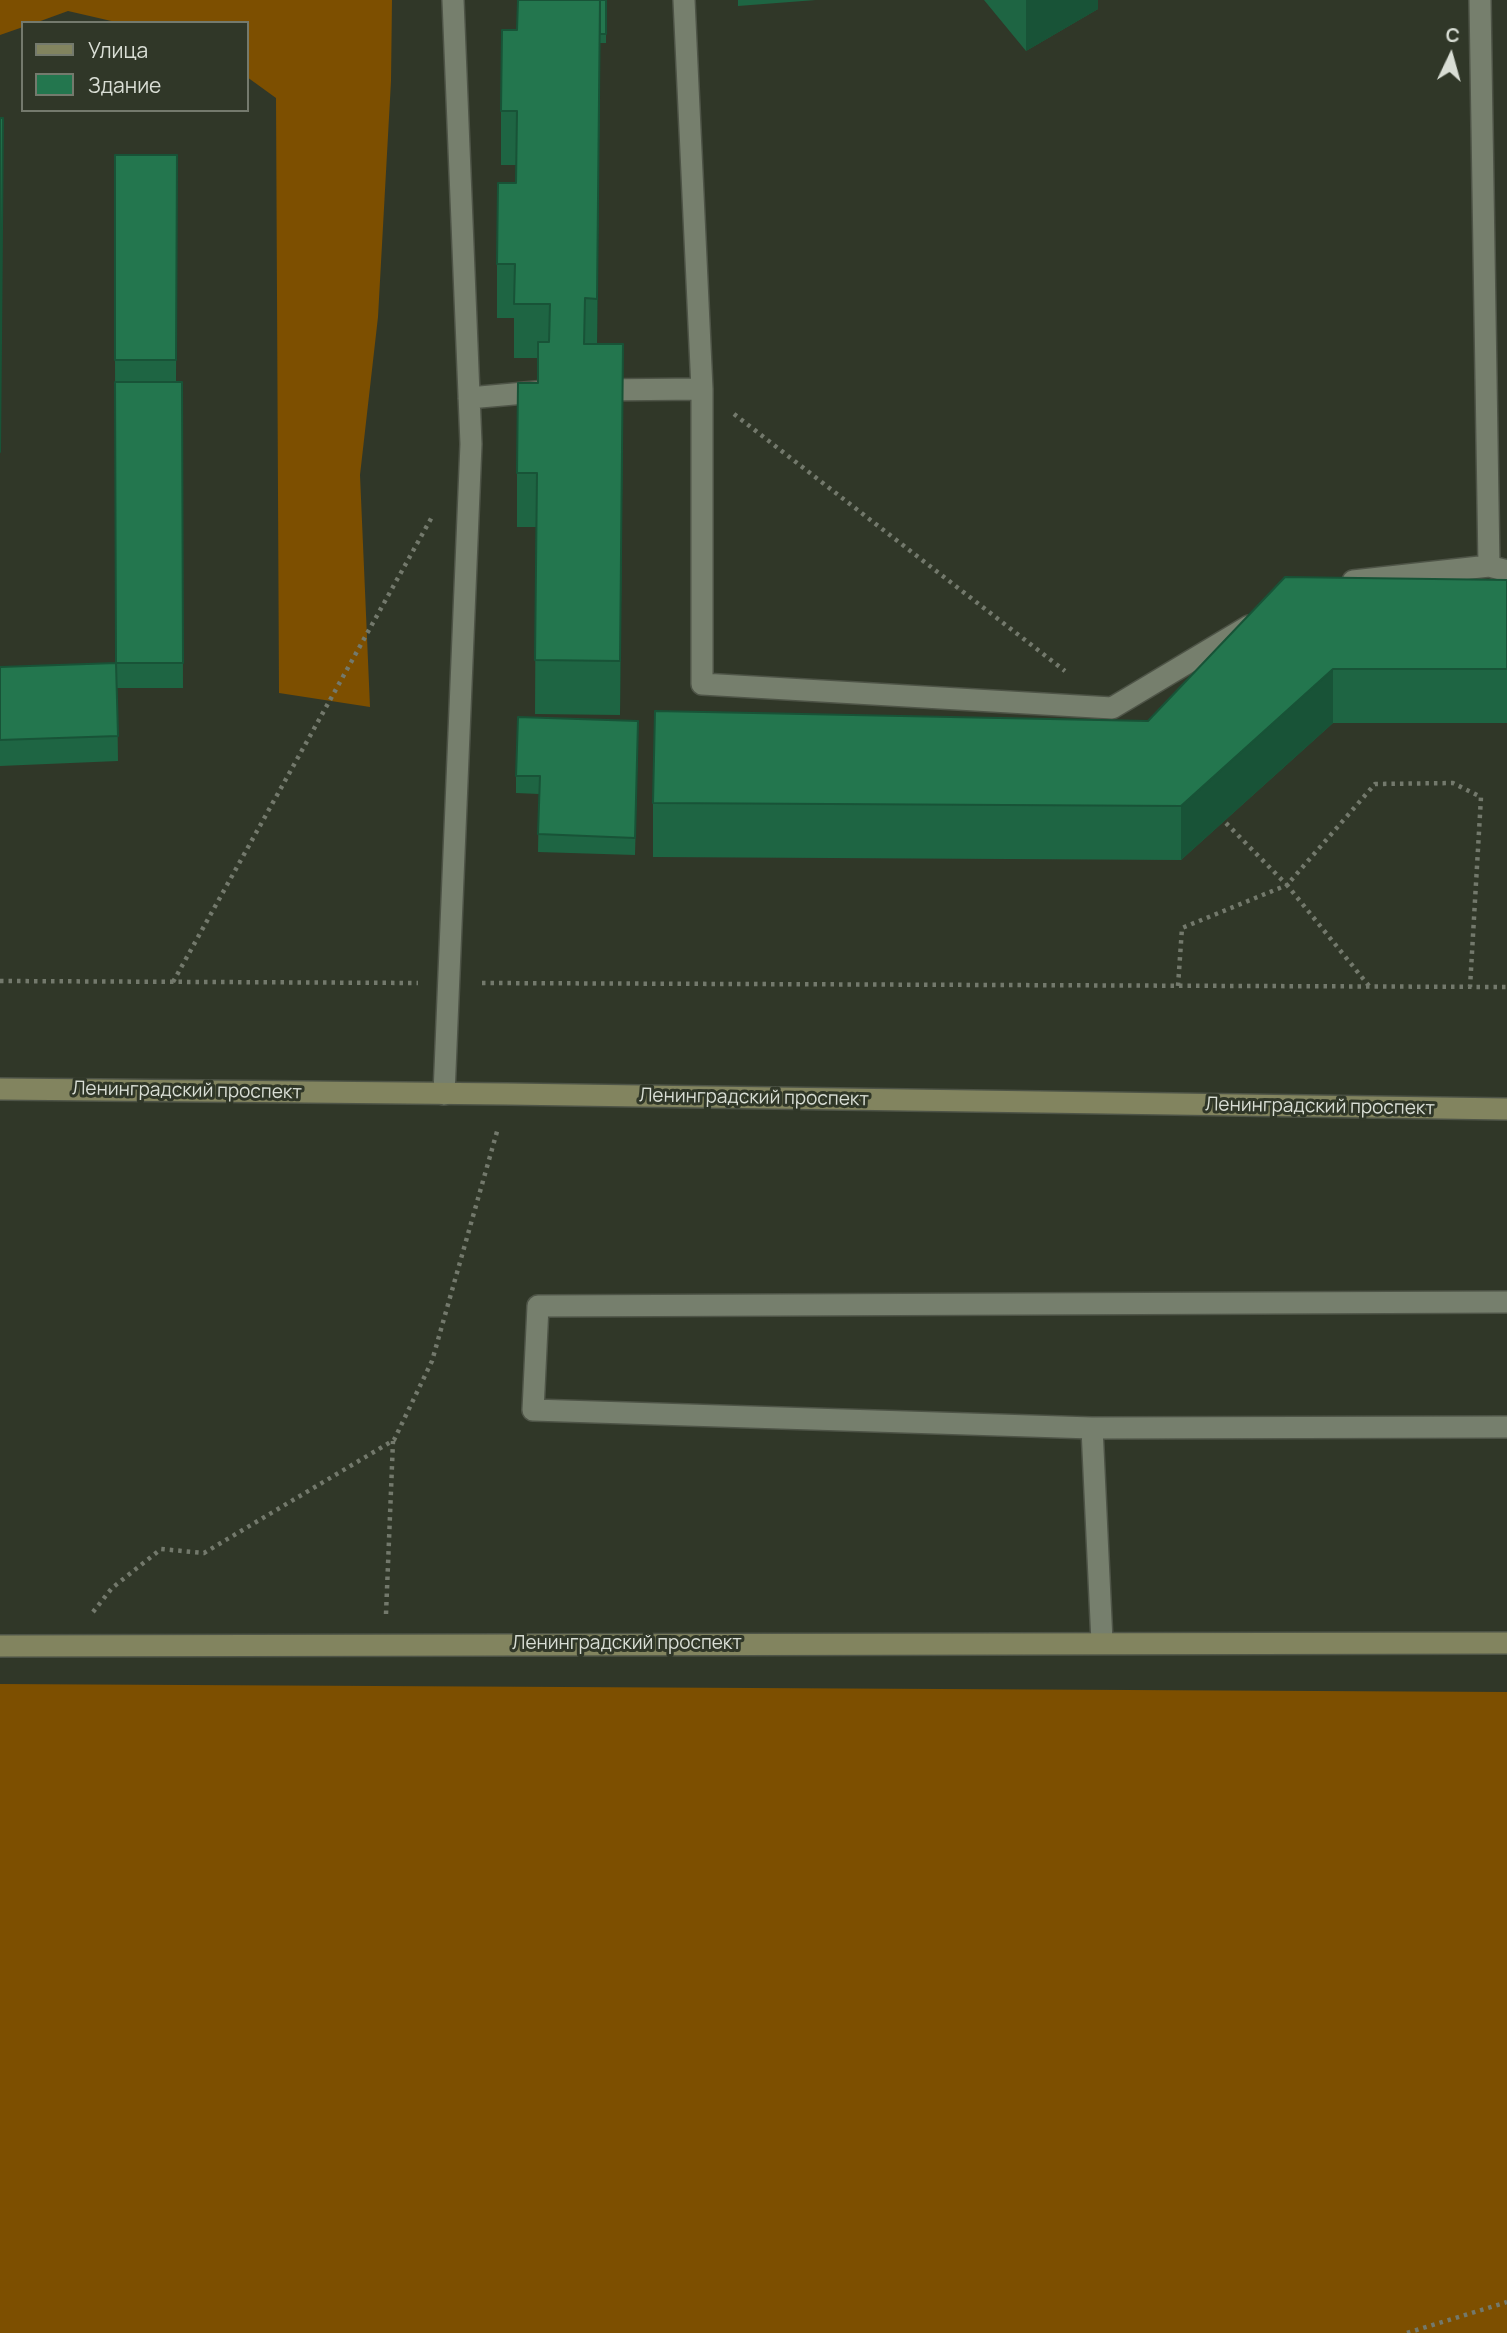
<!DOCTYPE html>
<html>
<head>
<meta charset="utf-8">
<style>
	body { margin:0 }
	#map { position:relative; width:1507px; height:2333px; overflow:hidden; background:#303728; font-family:Manrope,sans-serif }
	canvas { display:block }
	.legend { position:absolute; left:21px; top:21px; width:228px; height:91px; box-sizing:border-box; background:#303728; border:2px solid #747a6d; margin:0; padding:9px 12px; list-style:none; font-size:21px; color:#d9ded5 }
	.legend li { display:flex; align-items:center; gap:14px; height:35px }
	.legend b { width:35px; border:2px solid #747a6d }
	.north { position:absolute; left:1416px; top:21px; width:70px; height:70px; -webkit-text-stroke:5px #303728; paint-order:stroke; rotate:5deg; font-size:19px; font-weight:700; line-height:28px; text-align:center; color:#d9ded5 }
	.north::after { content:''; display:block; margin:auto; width:24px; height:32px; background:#d9ded5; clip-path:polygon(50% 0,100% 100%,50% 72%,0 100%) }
</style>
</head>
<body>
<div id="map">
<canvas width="1507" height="2333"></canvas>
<ul class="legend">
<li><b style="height:9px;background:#82845f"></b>Улица</li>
<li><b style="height:19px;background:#23764e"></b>Здание</li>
</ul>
<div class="north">С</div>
</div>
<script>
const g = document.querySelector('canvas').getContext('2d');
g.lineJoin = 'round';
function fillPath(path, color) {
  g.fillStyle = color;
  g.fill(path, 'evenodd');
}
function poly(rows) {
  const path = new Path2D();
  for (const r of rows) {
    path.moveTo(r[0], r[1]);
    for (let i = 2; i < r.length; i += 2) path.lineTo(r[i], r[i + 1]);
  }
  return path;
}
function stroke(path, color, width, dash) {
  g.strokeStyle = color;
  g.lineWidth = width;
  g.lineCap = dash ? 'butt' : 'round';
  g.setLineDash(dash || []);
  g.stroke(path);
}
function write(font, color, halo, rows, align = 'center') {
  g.font = font + ' Manrope,sans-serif';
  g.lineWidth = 6;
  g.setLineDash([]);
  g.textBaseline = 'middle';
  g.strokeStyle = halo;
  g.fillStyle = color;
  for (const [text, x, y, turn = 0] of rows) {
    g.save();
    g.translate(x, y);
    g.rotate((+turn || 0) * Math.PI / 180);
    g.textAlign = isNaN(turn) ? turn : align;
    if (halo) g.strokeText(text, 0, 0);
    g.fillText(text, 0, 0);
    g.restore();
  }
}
const forest = poly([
	[0,0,392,0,391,81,378,317,360,475,370,707,279,693,276,98,247,77,247,23,120,23,68,11,35,23,23,23,23,27,0,35],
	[0,1684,1507,1692,1507,2333,0,2333]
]);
const path = poly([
	[734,414,1065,671],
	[0,981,418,983],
	[173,982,433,515],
	[482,983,1507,987],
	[1178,986,1182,928,1287,885,1221,818],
	[1369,986,1287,885,1375,784,1453,783,1481,797,1470,987],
	[93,1612,112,1588,161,1549,204,1553,394,1440,432,1361,498,1128],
	[386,1614,393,1441],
	[1407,2333,1507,2302]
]);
const lane = poly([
	[684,0,702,389,702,684,1112,708,1249,626],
	[1480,0,1489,566],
	[595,390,702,389],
	[469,398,547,391],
	[1353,581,1489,566,1507,571],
	[444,1094,471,444,453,0],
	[1092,1428,533,1410,538,1306,1507,1302],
	[1102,1642,1092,1428,1507,1427]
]);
const secondary = poly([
	[0,1089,508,1094,1507,1109],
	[0,1646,1507,1643]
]);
const wall = poly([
	[606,0,606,43,600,43,597,344,623,398,620,715,535,714,536,527,517,527,517,473,538,383,538,358,514,358,514,318,497,318,497,264,516,183,516,165,501,165,501,111,517,30],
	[738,0,816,0,738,6],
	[984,0,1098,0,1098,9,1026,51],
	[177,155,176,382,182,382,183,688,117,688,118,761,0,766,0,667,116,663,115,360],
	[1507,580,1507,723,1333,723,1181,860,653,857,653,803,1148,721],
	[638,738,635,855,538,852,539,794,516,793,516,776]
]);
const shadedWall = poly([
	[600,0,600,50,597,353,597,299],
	[1026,0,1098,0,1098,9,1026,51],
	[623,344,623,398,620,715,620,661],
	[1333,669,1333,723,1181,860,1181,806]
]);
const building = poly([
	[518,0,600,0,597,299,585,298,584,344,623,344,620,661,535,660,537,473,517,473,518,383,538,383,538,342,549,342,550,304,514,304,515,264,497,264,498,183,516,183,517,111,501,111,502,30,517,30,518,0],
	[600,0,606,0,606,34,600,34,600,0],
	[0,118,3,118,0,452,0,118],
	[115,155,177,155,176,360,115,360,115,155],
	[115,382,182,382,183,663,116,663,118,736,0,740,0,667,116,663,115,382],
	[1285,577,1507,580,1507,669,1333,669,1181,806,653,803,655,711,1148,721,1285,577],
	[518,717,638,721,635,838,538,834,540,776,516,776,518,717]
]);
const streetNames = [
	["Ленинградский проспект",187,1091,1],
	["Ленинградский проспект",754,1098,1],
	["Ленинградский проспект",1320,1107,1],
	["Ленинградский проспект",627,1644]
];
fillPath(forest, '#7d4f00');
stroke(lane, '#4e5447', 24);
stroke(secondary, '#4e5447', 24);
stroke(path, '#73796c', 4.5, [3.5, 5]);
stroke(lane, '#767f6d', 21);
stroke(secondary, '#82845f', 21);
fillPath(wall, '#1e6543');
fillPath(shadedWall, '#185337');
fillPath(building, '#23764e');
stroke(building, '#185337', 2);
write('19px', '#d9ded5', '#303728', streetNames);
</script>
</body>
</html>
